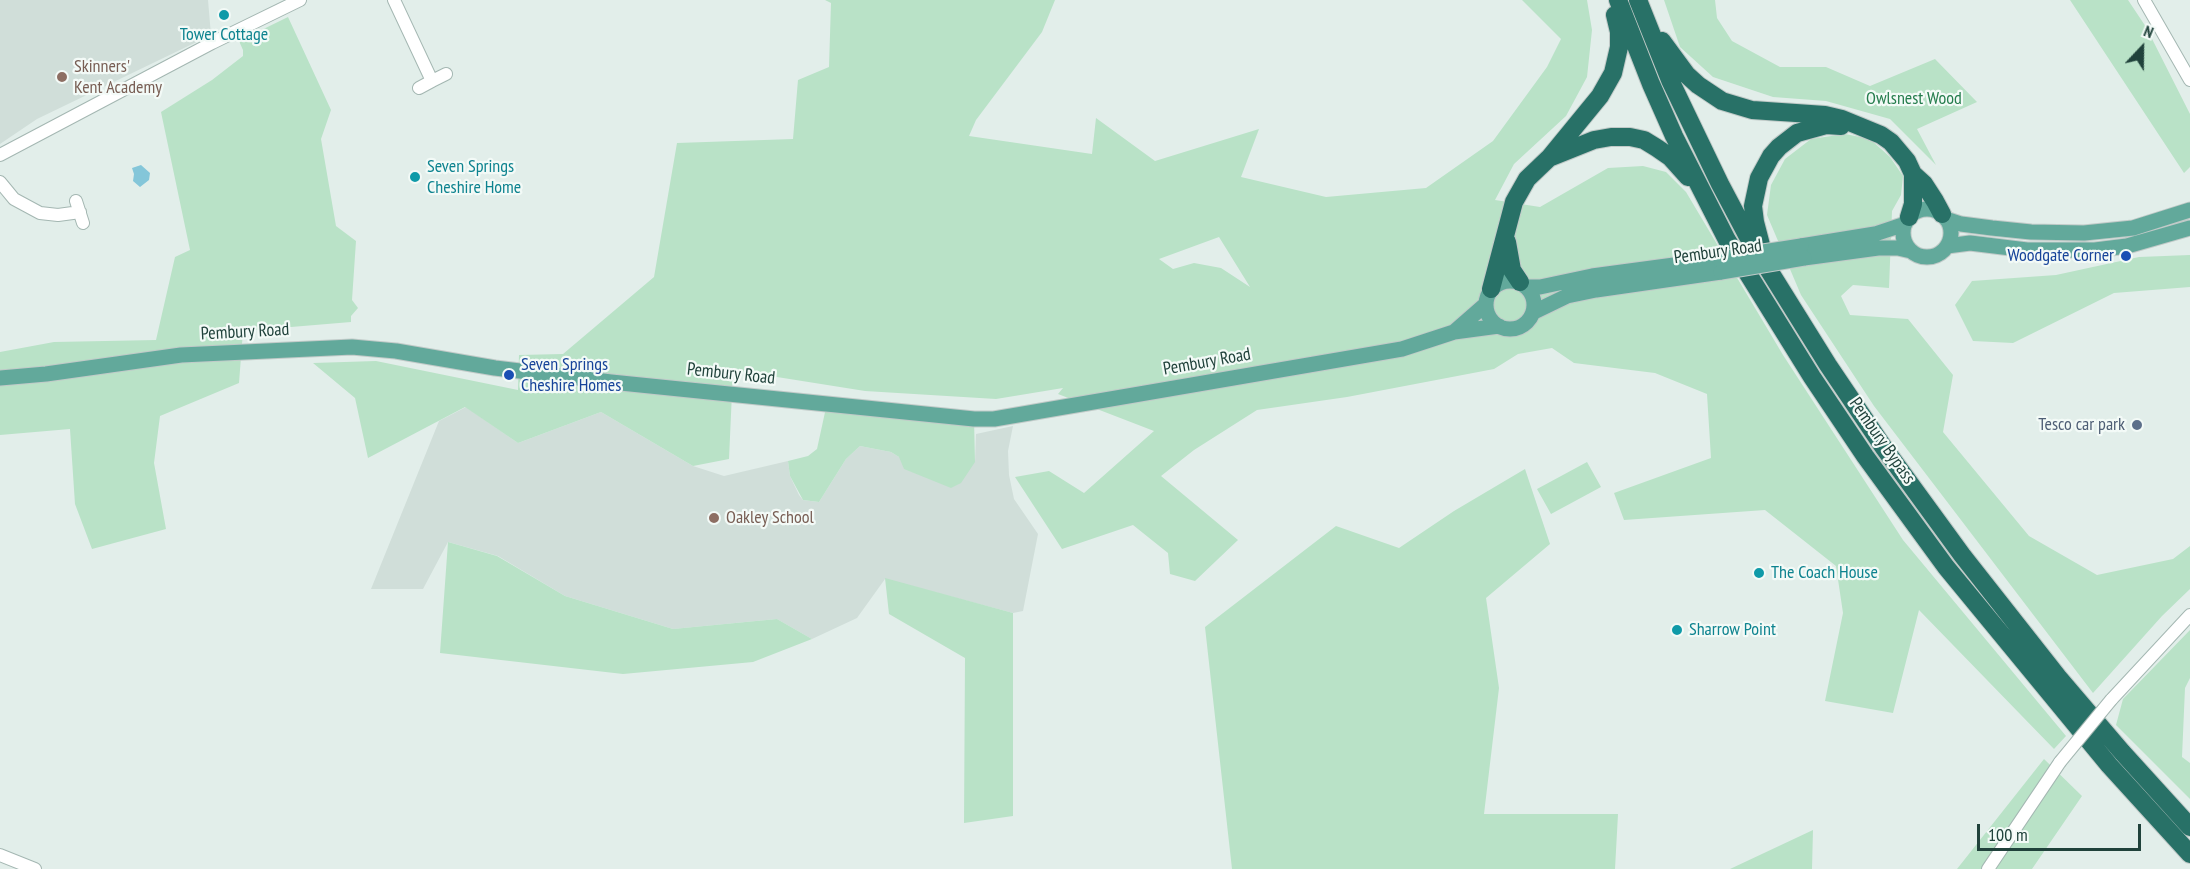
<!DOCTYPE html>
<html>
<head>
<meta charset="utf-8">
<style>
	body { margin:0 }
	#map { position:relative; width:2190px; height:869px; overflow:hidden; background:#e2eeea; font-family:"PT Sans Narrow",sans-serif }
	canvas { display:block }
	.north { position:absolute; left:2112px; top:18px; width:60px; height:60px; -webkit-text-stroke:4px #f3faf7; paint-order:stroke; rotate:22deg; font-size:16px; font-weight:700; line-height:24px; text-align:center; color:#20423b }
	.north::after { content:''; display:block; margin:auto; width:21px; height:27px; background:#20423b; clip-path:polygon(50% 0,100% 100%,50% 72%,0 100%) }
	.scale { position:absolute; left:1977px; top:824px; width:164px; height:27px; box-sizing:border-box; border:3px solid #20423b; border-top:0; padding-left:8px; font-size:18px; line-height:21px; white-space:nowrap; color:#20423b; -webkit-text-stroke:4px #f3faf7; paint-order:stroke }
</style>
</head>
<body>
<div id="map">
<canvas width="2190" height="869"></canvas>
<div class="north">N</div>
<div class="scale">100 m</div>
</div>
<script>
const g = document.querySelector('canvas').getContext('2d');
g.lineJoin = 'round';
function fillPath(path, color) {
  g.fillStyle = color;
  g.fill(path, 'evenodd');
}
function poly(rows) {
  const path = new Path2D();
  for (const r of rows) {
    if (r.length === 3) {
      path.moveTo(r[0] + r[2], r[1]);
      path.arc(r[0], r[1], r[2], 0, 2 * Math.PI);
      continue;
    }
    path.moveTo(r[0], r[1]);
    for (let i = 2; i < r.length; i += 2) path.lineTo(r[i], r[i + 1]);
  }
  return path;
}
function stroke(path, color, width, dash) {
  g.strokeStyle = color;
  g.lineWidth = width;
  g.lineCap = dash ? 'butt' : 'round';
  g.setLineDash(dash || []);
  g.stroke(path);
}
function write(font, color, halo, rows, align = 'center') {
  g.font = font + ' "PT Sans Narrow",sans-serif';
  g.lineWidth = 4.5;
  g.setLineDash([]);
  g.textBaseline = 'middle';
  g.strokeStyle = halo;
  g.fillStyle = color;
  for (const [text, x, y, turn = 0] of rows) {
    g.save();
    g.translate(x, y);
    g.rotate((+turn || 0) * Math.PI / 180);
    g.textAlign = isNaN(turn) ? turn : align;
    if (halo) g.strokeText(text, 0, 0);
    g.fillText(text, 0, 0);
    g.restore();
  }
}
const built = poly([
	[0,0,208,0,211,35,37,119,0,144],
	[466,407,518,443,601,412,693,466,724,476,788,461,790,476,799,495,803,500,819,502,846,459,860,446,891,452,899,457,975,462,976,434,1013,426,1008,451,1009,475,1014,499,1038,534,1023,611,1013,613,885,579,857,618,812,639,777,619,673,629,565,596,498,556,448,542,423,589,371,589,439,421]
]);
const green = poly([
	[825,0,1055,0,1042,32,976,120,969,136,1092,154,1096,118,1155,161,1259,129,1241,177,1326,197,1426,188,1493,141,1547,67,1561,39,1522,0,1587,0,1592,30,1587,77,1566,116,1514,164,1495,200,1540,207,1608,168,1643,166,1666,172,1686,192,1783,355,1903,540,2066,736,2054,749,1919,610,1893,713,1825,701,1843,613,1836,566,1765,510,1624,520,1614,493,1711,458,1707,394,1655,373,1574,363,1552,348,1518,354,1494,369,1347,397,1257,410,1194,450,1161,476,1238,540,1195,581,1170,574,1168,553,1133,525,1062,549,1015,477,1049,471,1084,493,1154,431,1058,394,1063,388,996,399,865,391,733,370,729,459,693,466,601,412,518,443,465,407,368,458,355,398,313,363,376,361,518,390,519,355,563,354,654,277,677,143,793,139,798,80,829,67,831,3],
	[1219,237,1250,287,1221,268,1194,263,1173,269,1159,259],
	[1664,0,1715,0,1717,18,1732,41,1780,67,1826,67,1870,86,1935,59,1977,102,1917,129,1936,165,1890,119,1826,101,1773,97,1713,77,1680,47],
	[2070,0,2128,0,2146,27,2190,114,2190,167,2184,173],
	[288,17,331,110,321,139,336,226,356,241,352,300,358,308,351,316,351,322,243,331,239,383,160,416,154,463,166,529,92,549,75,504,70,429,0,435,0,352,54,342,156,340,175,257,190,250,161,112,212,80,243,56,243,50,239,41],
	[1845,134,1870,139,1890,157,1903,176,1901,195,1892,211,1889,288,1853,285,1841,296,1850,315,1908,319,1953,375,1943,432,2029,536,2097,575,2173,559,2190,546,2190,589,2162,616,2093,693,1874,406,1801,295,1767,215,1771,185,1785,159,1811,139],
	[2190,255,2190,287,2114,293,2013,343,1973,341,1955,305,1972,281,2056,275,2139,257],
	[827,403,974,419,975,462,961,483,951,488,904,469,899,457,891,452,860,446,846,459,819,502,803,500,790,476,788,461,808,456,817,449],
	[1587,462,1601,487,1551,514,1537,489],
	[1525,469,1550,544,1486,598,1499,688,1484,814,1618,814,1615,869,1232,869,1205,627,1336,526,1399,548,1454,511],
	[448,542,497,556,565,596,673,629,777,619,812,639,753,662,623,674,440,653],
	[885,578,1013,613,1013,816,964,823,965,658,889,614],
	[2190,630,2190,678,2185,688,2182,757,2190,763,2190,799,2116,725,2123,699],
	[2044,759,2082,796,2032,869,1957,869],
	[1813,830,1812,869,1730,869]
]);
const water = poly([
	[141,165,150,173,149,180,140,187,133,181,134,174,132,168]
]);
const minor = poly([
	[394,0,432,81,446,74],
	[2144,0,2190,80],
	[419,88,432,81],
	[0,155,212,43,300,0],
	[0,182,14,199,40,213,58,215,80,212],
	[76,201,83,223],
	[2111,700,2190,615],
	[0,855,35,869],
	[1988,869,2060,762]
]);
const major = poly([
	[1927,233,24],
	[1946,219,1961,224,1992,228,2031,232,2084,233,2133,228,2190,210],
	[1801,246,1875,234,1905,224],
	[1947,246,1970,243,2027,250,2095,250,2127,246,2190,228],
	[1804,258,1878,248,1898,248,1911,251],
	[1510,305,24],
	[1527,287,1540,287,1592,276,1719,259],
	[1534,312,1567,296,1596,290,1721,272],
	[1454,332,1486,304],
	[0,378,46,374,181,355,352,347,396,351,495,368,611,382,974,419,994,419,1402,349,1454,332,1499,326]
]);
const highway = poly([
	[1618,0,1651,84,1674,136,1727,240,1812,377,1865,456,1946,567,2109,765,2190,854],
	[1638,0,1670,80,1720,184,1747,235,1828,365,1884,448,1962,555,2058,677,2122,752,2190,827],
	[1662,41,1687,75,1698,85,1722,101,1752,110,1825,115,1842,119,1881,135,1891,142,1907,161,1913,174,1924,184,1935,201,1942,214],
	[1550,157,1600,96,1613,73,1619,47,1619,32,1615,15],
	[1909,217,1913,204,1913,174],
	[1507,242,1512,270,1520,282],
	[1761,245,1755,222,1753,206,1759,178,1771,156,1779,147,1797,133,1826,125,1841,126],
	[1491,289,1514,202,1527,179,1549,158,1594,140,1611,137,1630,137,1644,140,1657,148,1670,157,1688,177]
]);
const minorBridge = poly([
	[2060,762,2111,700]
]);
const majorBridge = poly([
	[1719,259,1801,246],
	[1721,272,1804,258]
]);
const markers = [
	[224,15,6,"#0f9aa8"],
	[62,77,6,"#8d6e63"],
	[415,177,6,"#0f9aa8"],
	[2126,256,6,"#1a4fb4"],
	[509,375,6,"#1a4fb4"],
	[2137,425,6,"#5c6f8a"],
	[714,518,6,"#8d6e63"],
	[1759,573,6,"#0f9aa8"],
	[1677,630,6,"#0f9aa8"]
];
const cultureNames = [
	["Tower Cottage",224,35,"center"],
	["Seven Springs",427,167],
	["Cheshire Home",427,188],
	["The Coach House",1771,573],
	["Sharrow Point",1689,630]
];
const educationNames = [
	["Skinners'",74,67],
	["Kent Academy",74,88],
	["Oakley School",726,518]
];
const parkNames = [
	["Owlsnest Wood",1914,99]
];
const streetNames = [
	["Pembury Road",1718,252,-8],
	["Pembury Road",245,332,-3],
	["Pembury Road",1207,362,-10],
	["Pembury Road",731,374,6],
	["Pembury Bypass",1882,441,55]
];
const transitNames = [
	["Woodgate Corner",2114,256],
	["Seven Springs",521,365,"left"],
	["Cheshire Homes",521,386,"left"]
];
const serviceNames = [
	["Tesco car park",2125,425]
];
fillPath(built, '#d0ded9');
fillPath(green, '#b9e2c7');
fillPath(water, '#84c6d9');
stroke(minor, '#a4b7b2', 14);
stroke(major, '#c1cac8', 17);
stroke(highway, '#c1cac8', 20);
stroke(minor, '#fff', 12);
stroke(major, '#62a99b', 15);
stroke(highway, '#287167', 18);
stroke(minorBridge, '#a4b7b2', 14, []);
stroke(majorBridge, '#c1cac8', 17, []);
stroke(minorBridge, '#fff', 12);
stroke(majorBridge, '#62a99b', 15);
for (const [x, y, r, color] of markers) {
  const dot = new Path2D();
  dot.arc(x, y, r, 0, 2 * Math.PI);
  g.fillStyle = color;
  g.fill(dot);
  stroke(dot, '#f3faf7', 2);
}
write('18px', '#0d838f', '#f3faf7', cultureNames, 'left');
write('18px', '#785e54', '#f3faf7', educationNames, 'left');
write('18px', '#257d4d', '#f3faf7', parkNames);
write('18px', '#20423b', '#f3faf7', streetNames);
write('18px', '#164399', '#f3faf7', transitNames, 'right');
write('18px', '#4e5e75', '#f3faf7', serviceNames, 'right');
</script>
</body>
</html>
